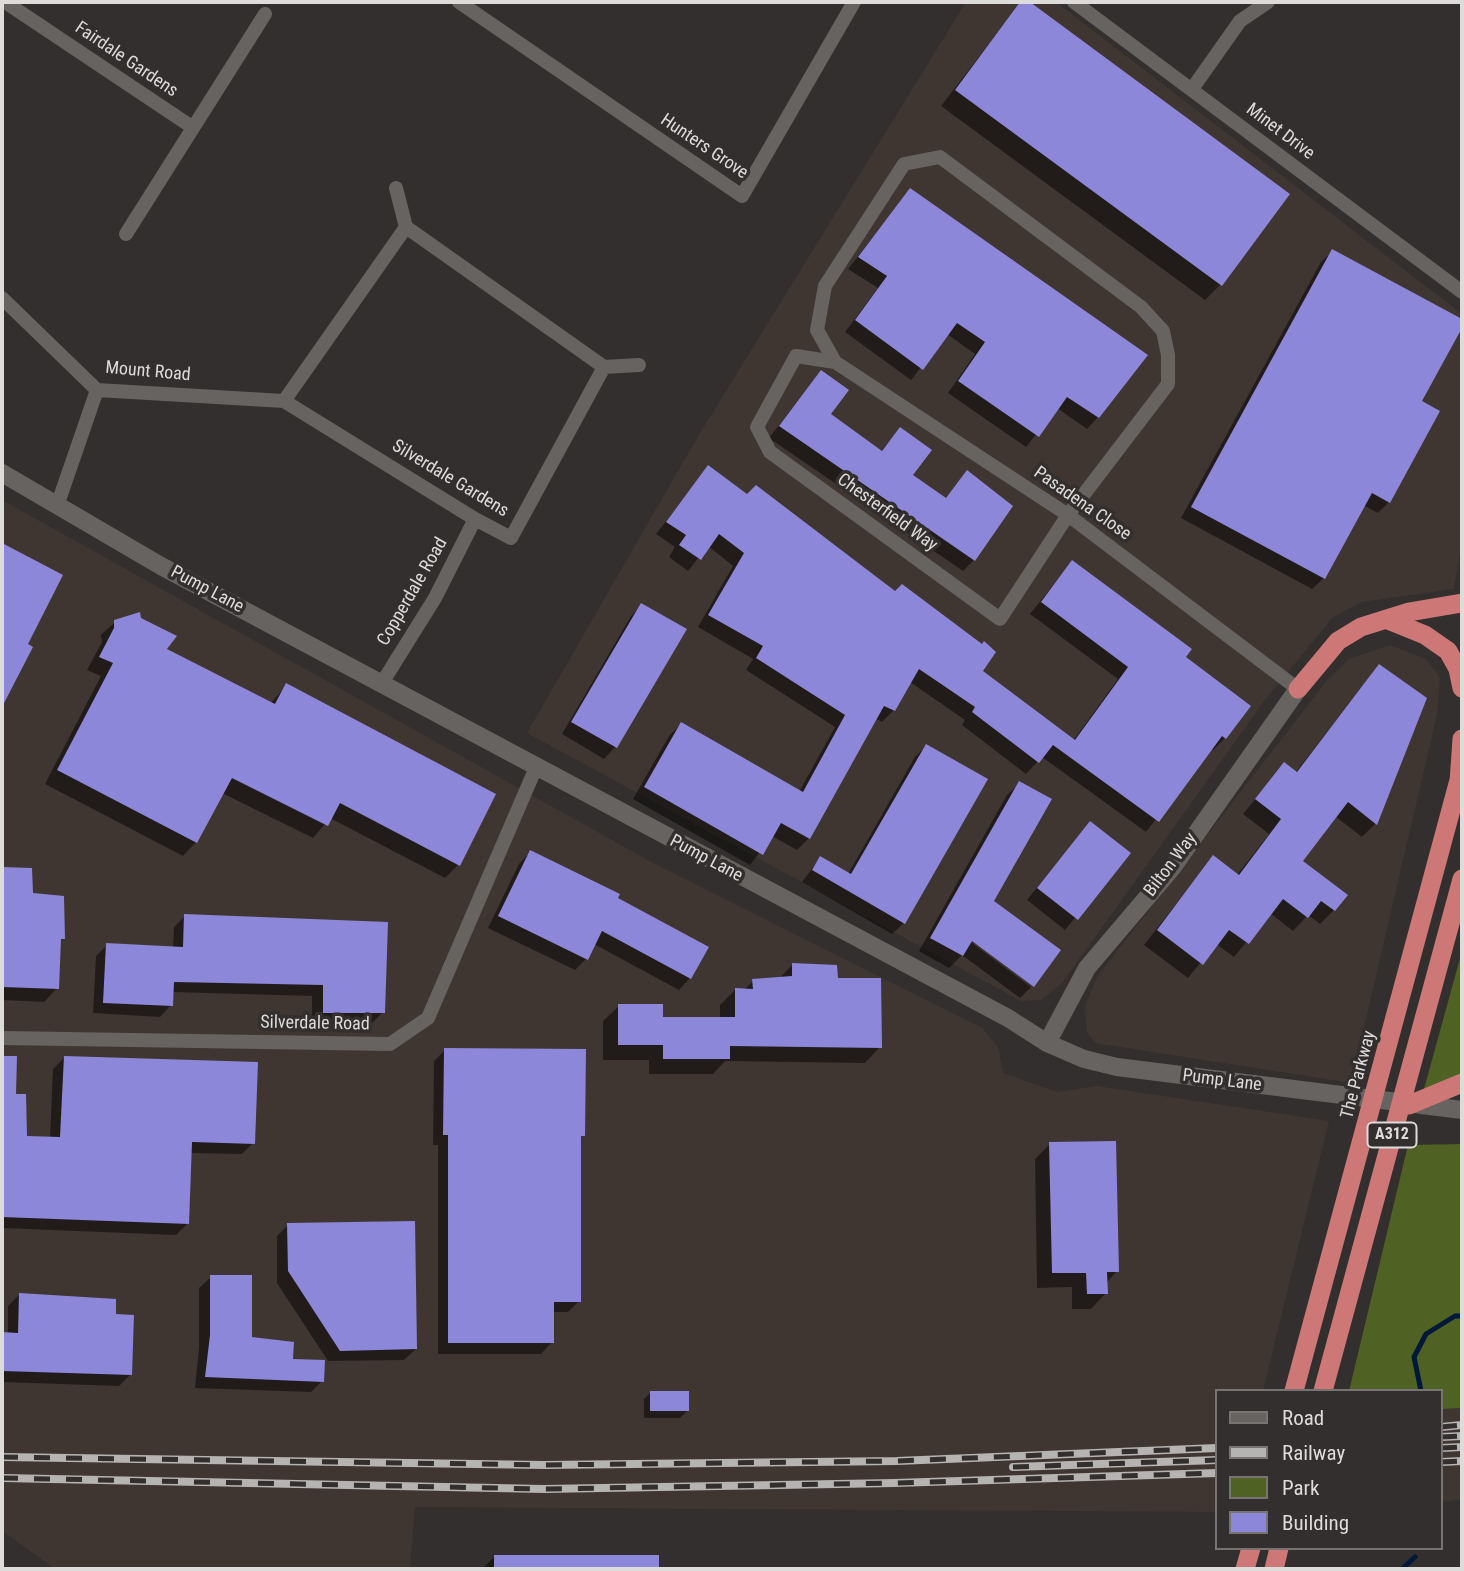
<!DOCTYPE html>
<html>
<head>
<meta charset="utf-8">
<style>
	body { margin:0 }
	#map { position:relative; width:1464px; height:1571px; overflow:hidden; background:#322f2e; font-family:"Roboto Condensed",sans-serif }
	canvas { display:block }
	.frame { position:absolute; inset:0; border:4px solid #dedcdb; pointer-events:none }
	.legend { position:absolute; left:1215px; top:1389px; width:228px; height:161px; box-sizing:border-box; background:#322f2e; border:2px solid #777473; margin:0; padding:9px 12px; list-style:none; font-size:21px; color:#dedcdb }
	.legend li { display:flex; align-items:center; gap:14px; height:35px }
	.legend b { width:35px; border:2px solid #777473 }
</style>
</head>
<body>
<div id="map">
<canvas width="1464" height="1571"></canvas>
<div class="frame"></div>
<ul class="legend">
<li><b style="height:9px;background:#666361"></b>Road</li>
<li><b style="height:9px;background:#b6b4b3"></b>Railway</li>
<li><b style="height:19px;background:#4f6223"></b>Park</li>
<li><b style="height:19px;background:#8d87d9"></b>Building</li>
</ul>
</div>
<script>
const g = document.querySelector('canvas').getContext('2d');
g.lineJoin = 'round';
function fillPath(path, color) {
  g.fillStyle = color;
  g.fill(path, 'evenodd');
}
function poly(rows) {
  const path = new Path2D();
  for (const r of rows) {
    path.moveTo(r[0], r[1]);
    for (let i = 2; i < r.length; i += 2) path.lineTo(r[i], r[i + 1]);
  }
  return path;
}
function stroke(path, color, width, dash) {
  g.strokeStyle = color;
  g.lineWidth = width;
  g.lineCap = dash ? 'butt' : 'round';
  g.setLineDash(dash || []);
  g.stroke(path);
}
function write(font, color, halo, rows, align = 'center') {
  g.font = font + ' "Roboto Condensed",sans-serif';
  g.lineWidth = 7;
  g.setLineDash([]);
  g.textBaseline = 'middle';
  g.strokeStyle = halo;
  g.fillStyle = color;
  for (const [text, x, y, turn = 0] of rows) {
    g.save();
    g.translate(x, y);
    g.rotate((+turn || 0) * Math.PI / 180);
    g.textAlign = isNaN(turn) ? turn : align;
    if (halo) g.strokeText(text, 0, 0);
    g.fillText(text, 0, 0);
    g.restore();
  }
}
const built = poly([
	[966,2,1056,2,1462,314,1462,540,1454,589,1361,602,1332,618,1265,700,1062,983,1041,1000,1021,1001,527,733,697,438],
	[2,500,655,864,982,1028,998,1047,1003,1073,1057,1092,1097,1086,1329,1121,1263,1391,1217,1391,1217,1512,415,1507,410,1569,55,1569,2,1531],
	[1390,645,1426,659,1440,678,1437,715,1351,1083,1095,1043,1087,1032,1085,1006,1097,977,1325,683,1349,659],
	[1462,1408,1462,1499,1441,1502,1441,1409]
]);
const green = poly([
	[1462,951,1462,1076,1424,1089],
	[1462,1144,1462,1408,1441,1409,1441,1391,1349,1391,1408,1145]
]);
const shadow = poly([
	[1021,2,1027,2,1288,195,1220,285,1205,300,941,106],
	[910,190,1098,417,1087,429,1057,408,1026,447,948,393,975,354,947,334,911,380,845,332,878,288,848,269],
	[1333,251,1462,324,1420,402,1389,502,1378,513,1363,505,1324,578,1312,589,1181,518,1321,262],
	[821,372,829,415,880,452,900,429,911,475,945,499,968,472,974,560,963,571,769,438],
	[708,468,1073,741,1118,679,1030,614,1072,562,1183,658,1249,706,1225,738,1213,750,1211,748,1146,832,1042,757,1026,774,962,725,965,720,910,682,894,710,882,722,875,718,809,838,797,850,772,836,750,865,633,799,669,736,681,724,799,792,835,727,746,670,753,659,698,627,733,566,708,546,688,571,669,557,675,547,656,534],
	[2,545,60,576,26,645,31,648,2,704],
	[642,605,684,630,615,747,604,759,562,734,631,616],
	[139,620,165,649,270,704,286,686,458,865,445,878,330,818,313,838,222,793,196,842,183,856,45,784,101,676,87,670,102,642,101,635,115,622],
	[1379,666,1375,824,1362,837,1335,816,1301,861,1334,910,1320,924,1308,915,1293,931,1270,913,1234,957,1216,944,1188,978,1144,945,1213,857,1237,875,1269,834,1243,814,1284,765,1295,773],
	[926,746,904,923,892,934,802,882,820,858,848,874,915,757],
	[1020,783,964,937,1031,987,1020,998,962,955,949,968,919,951,1007,795],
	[1090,823,1128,853,1065,930,1027,900],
	[530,852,615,899,690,978,679,990,594,944,586,959,575,970,488,928,519,864],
	[2,869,30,870,31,895,63,938,59,943,57,988,44,1002,2,1000],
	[185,916,383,1012,371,1024,312,1024,312,996,172,992,171,1005,160,1017,93,1013,96,956,107,945,173,948,174,927],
	[792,965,836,980,880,1047,865,1063,725,1061,713,1074,649,1074,649,1060,603,1060,603,1021,619,1006,661,1018,720,1018,720,1005,735,990,744,990,753,981,779,979],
	[445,1050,583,1135,579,1139,579,1301,568,1312,552,1312,552,1342,541,1354,438,1354,438,1145,433,1145,434,1061],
	[2,1058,15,1058,14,1095,25,1138,50,1138,53,1069,64,1058,253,1143,242,1154,190,1153,188,1223,176,1235,2,1228],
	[1050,1144,1117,1271,1106,1283,1106,1293,1091,1309,1072,1309,1072,1287,1037,1288,1035,1159],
	[288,1225,416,1349,404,1360,328,1361,277,1283,277,1236],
	[211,1277,251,1339,322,1381,311,1392,195,1388,199,1348,199,1288],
	[20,1294,114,1316,130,1375,119,1386,2,1382,2,1334,8,1334,8,1306],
	[651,1392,687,1411,680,1418,644,1418,644,1399],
	[494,1557,658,1557,658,1569,482,1569]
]);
const stream = poly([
	[1421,1391,1414,1357,1426,1334,1455,1316,1462,1316],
	[1402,1569,1415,1557]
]);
const building = poly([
	[1020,2,1030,2,1290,194,1222,286,955,90],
	[910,188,1148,355,1099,418,1067,397,1039,437,958,381,985,342,957,323,923,370,855,320,887,276,858,257],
	[1332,249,1462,319,1462,328,1422,401,1440,411,1390,503,1372,493,1325,579,1191,507],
	[821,370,849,390,831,414,882,451,900,427,932,450,913,475,946,498,967,470,1013,506,975,561,779,426],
	[708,465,747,494,756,485,895,591,902,584,982,644,984,641,996,652,983,671,1075,740,1128,667,1041,602,1072,560,1192,649,1186,657,1251,706,1226,739,1222,736,1159,822,1053,745,1039,763,972,712,975,707,919,669,895,711,884,706,810,839,781,823,763,855,644,787,681,722,803,792,845,715,756,658,763,646,708,615,744,553,719,534,701,560,679,545,686,535,666,522],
	[2,543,63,575,28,644,33,647,2,707],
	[641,603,687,629,617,748,571,722],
	[140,612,141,618,177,636,167,649,275,704,286,683,496,794,460,866,340,803,328,826,232,778,197,843,57,770,113,663,99,657,114,628,114,620],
	[1379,664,1427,698,1377,825,1348,802,1303,861,1348,895,1335,911,1321,901,1308,918,1283,899,1249,944,1229,930,1203,965,1157,930,1213,855,1239,875,1281,819,1255,799,1284,762,1297,772],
	[926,744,988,779,905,924,812,870,820,856,851,874],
	[1019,781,1052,799,994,901,1061,950,1034,987,972,941,963,956,930,938],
	[1090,821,1131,853,1078,920,1037,888],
	[530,850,620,894,618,898,709,947,691,979,602,931,588,960,498,916],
	[2,867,32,868,33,893,64,896,65,939,61,939,59,989,2,987],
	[184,914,388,922,385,1013,323,1013,323,985,174,982,173,1006,103,1003,106,943,183,947],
	[792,963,837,965,838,978,881,978,882,1048,730,1046,730,1059,663,1059,663,1045,618,1045,618,1004,663,1004,663,1017,735,1017,735,988,753,989,752,979,792,976],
	[444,1048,586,1049,585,1136,581,1136,581,1302,554,1302,554,1343,448,1343,448,1135,443,1135],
	[2,1056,17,1056,16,1094,26,1094,27,1136,60,1137,64,1056,258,1062,255,1144,192,1142,189,1224,2,1217],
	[1116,1141,1119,1272,1107,1272,1108,1294,1087,1294,1086,1273,1052,1273,1049,1142],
	[415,1221,417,1349,340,1351,288,1271,287,1223],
	[210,1275,252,1275,252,1337,294,1342,293,1359,325,1360,324,1382,205,1377,210,1335],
	[19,1293,116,1299,116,1314,134,1315,132,1375,2,1371,2,1332,18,1333],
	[650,1391,689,1391,689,1411,650,1411],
	[494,1555,659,1555,659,1569,494,1569]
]);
const minor = poly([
	[5,2,192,127],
	[459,2,742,196,854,2],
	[1074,2,1462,292],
	[1192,89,1240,21,1268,2],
	[396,188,406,227],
	[406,227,604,367,511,538,475,519,284,401,406,227],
	[126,234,265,14],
	[2,298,97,390,284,401],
	[835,362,817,330,825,286,904,164,940,157,1141,307,1163,331,1168,355,1168,384,1068,515,1000,619,770,452,757,427,796,356,835,362,1068,515,1298,689],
	[604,367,639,365],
	[57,506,97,390],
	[382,683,435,598,475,519],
	[2,1038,390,1044,428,1018,537,765]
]);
const tertiary = poly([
	[2,473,161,566,1008,1018,1047,1043,1084,1059,1117,1067,1462,1110],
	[1047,1043,1087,968,1172,868,1298,689]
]);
const trunk = poly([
	[1388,620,1425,635,1448,651,1458,669,1462,688],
	[1298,689,1338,641,1361,627,1409,612,1462,603],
	[1459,782,1462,739],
	[1409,1105,1462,1083],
	[1294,1391,1462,769],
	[1323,1391,1462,879],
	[1245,1569,1251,1548],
	[1274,1569,1279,1548]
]);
const rail = poly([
	[1441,1427,1462,1425],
	[1441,1437,1462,1436],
	[1441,1448,1462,1447],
	[2,1457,544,1465,897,1461,1217,1448],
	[1441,1462,1462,1461],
	[1013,1467,1217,1460],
	[2,1478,544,1489,895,1483,1217,1473]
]);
const shields = [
	[1392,1135,49]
];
const shieldNames = [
	["A312",1392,1135]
];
const streetNames = [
	["Fairdale Gardens",126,60,34],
	["Minet Drive",1280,132,37],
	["Hunters Grove",704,147,34],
	["Mount Road",148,372,5],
	["Silverdale Gardens",450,479,31],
	["Pasadena Close",1082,504,35],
	["Chesterfield Way",887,513,36],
	["Pump Lane",207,590,28],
	["Copperdale Road",413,592,-60],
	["Pump Lane",706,859,28],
	["Bilton Way",1171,865,-53],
	["Silverdale Road",315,1024,1],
	["The Parkway",1359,1075,-75],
	["Pump Lane",1222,1081,7]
];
fillPath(built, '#3f3632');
fillPath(green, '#4f6223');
fillPath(shadow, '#0007');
stroke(stream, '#00193a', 5);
fillPath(building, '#8d87d9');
stroke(minor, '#666361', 14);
stroke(tertiary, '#666361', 18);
stroke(trunk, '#cd7876', 19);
stroke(rail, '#b6b4b3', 8);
stroke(rail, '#322f2e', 5, [16]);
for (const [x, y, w] of shields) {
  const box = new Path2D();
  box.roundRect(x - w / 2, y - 12.5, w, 25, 5);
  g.fillStyle = '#322f2e';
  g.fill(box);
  stroke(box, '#dedcdb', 2);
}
write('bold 16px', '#dedcdb', null, shieldNames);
write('18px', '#dedcdb', '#322f2e', streetNames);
</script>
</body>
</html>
